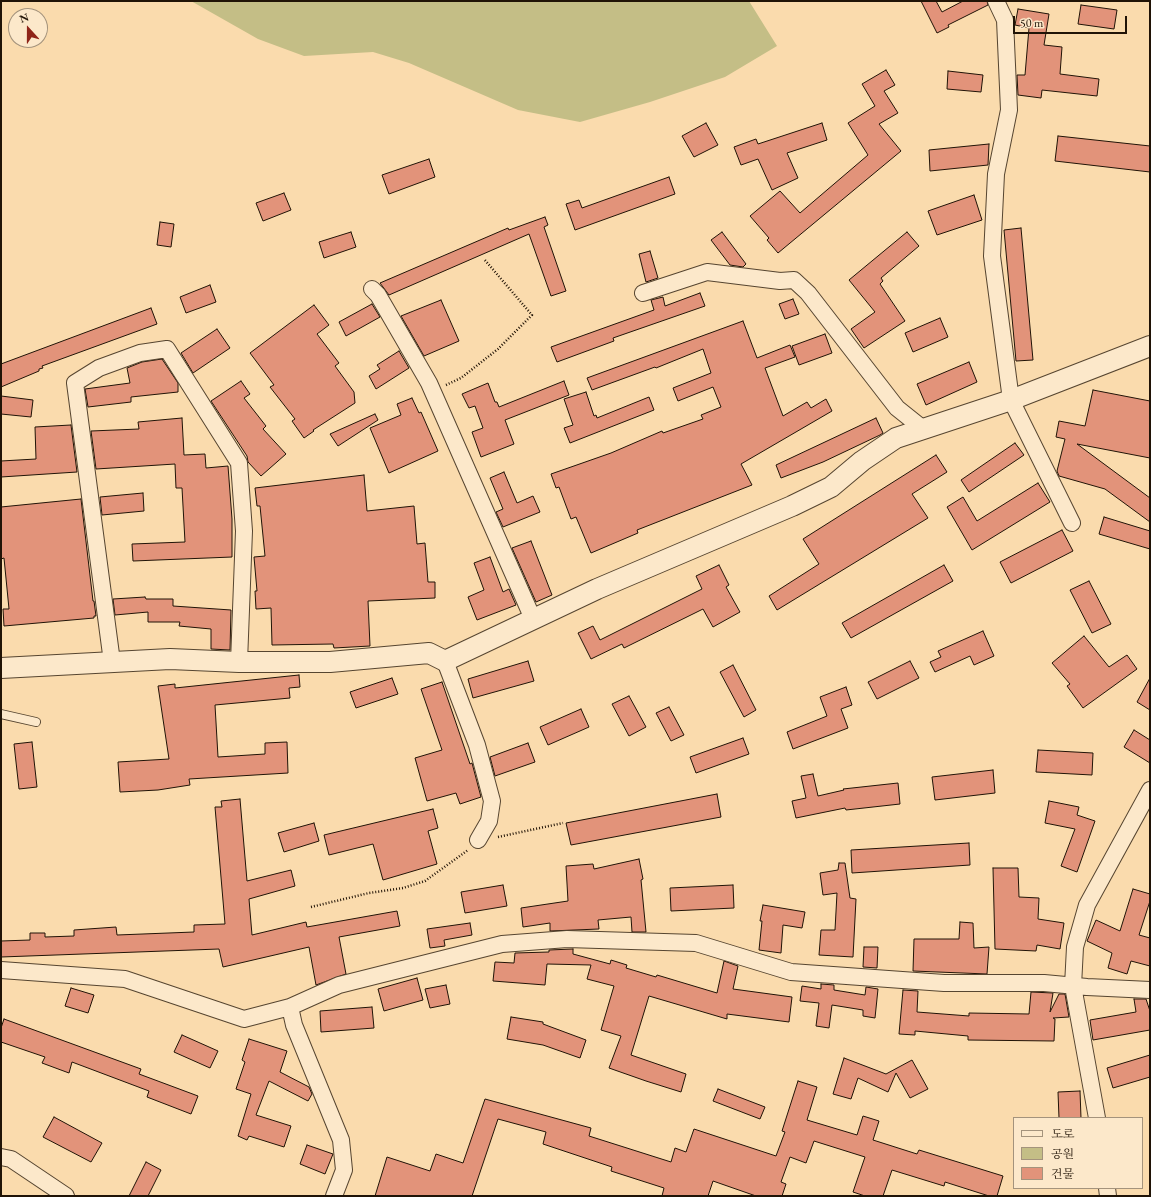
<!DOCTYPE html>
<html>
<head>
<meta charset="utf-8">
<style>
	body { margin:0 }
	#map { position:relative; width:1151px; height:1197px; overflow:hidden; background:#fadbad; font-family:"EB Garamond","Noto Serif KR",serif }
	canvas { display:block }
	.frame { position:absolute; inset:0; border:2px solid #201306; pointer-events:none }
	.legend { position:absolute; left:1013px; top:1117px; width:130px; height:72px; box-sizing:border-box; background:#fce8ca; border:1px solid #a4937c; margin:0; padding:5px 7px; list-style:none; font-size:12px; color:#201306 }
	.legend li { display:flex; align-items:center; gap:8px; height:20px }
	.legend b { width:20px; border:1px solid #a4937c }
	.north { position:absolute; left:8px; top:8px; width:40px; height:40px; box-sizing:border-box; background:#fce8ca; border:1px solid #a4937c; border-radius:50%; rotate:339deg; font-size:11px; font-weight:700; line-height:16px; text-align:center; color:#201306 }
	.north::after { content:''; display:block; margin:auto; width:14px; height:18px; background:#8f2418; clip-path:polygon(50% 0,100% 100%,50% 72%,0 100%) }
	.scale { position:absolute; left:1013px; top:16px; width:114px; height:18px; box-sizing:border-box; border:2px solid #201306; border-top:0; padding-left:5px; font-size:12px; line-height:14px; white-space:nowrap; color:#201306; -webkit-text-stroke:3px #fce8ca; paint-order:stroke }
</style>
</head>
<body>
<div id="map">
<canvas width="1151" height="1197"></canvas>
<div class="frame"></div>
<ul class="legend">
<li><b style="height:5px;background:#fce8ca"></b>도로</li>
<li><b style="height:11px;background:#c4be86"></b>공원</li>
<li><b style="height:11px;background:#e2937a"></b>건물</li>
</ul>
<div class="north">N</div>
<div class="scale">50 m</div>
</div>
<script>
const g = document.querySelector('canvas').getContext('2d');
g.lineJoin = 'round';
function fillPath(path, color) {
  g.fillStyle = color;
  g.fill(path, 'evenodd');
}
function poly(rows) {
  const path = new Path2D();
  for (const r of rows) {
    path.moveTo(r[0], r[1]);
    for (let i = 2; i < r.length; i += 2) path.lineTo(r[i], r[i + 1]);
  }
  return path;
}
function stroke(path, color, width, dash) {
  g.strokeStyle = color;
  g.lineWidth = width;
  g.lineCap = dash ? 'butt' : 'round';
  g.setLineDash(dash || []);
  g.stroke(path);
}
const green = poly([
	[191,1,749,1,777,46,725,77,650,102,580,122,518,110,409,63,373,52,304,56,258,39]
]);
const building = poly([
	[921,1,936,1,942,12,963,1,987,1,988,5,948,25,949,27,937,33,921,1],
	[1081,5,1117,10,1114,29,1078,24,1081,5],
	[1018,9,1049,14,1044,45,1062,47,1060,74,1099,79,1097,96,1042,90,1041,98,1018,95,1017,75,1025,75,1029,28,1015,25,1018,9],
	[886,70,895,85,884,91,898,113,879,124,901,151,778,253,767,240,769,238,750,216,780,191,800,213,868,155,848,123,875,106,862,84,886,70],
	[948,71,983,75,981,92,947,89,948,71],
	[706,123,718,145,694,157,682,136,706,123],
	[822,123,827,140,787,153,798,178,772,190,758,159,741,165,734,147,756,139,758,144,822,123],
	[1058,136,1150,146,1150,172,1055,161,1058,136],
	[989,144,988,165,930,171,929,150,989,144],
	[429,159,435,177,389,194,382,175,429,159],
	[669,177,675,194,575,230,566,204,579,200,582,208,669,177],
	[284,193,291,210,263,221,256,203,284,193],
	[974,195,982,220,937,235,928,211,974,195],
	[545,217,548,225,544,227,566,291,551,296,529,234,389,295,380,283,508,228,509,230,545,217],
	[160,222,174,224,171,247,157,245,160,222],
	[1021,228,1033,360,1016,361,1004,230,1021,228],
	[351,232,356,247,324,258,319,242,351,232],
	[722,232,746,264,743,267,730,265,711,240,722,232],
	[907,232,919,246,881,278,883,281,880,284,905,321,864,348,851,329,875,312,849,280,907,232],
	[650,251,658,278,646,282,639,254,650,251],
	[210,285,216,302,186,313,180,297,210,285],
	[700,293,705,306,613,338,614,341,557,362,551,347,654,310,651,300,663,297,665,306,700,293],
	[793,299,799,314,785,319,779,304,793,299],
	[441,300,459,341,424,356,401,316,441,300],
	[372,304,380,317,346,336,339,322,372,304],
	[314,305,329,325,317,334,339,363,335,366,354,392,355,403,313,430,314,431,304,438,292,421,295,419,270,387,274,385,250,353,314,305],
	[151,308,157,324,42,366,43,368,39,369,39,371,1,387,1,364,151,308],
	[940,318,948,337,913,352,905,333,940,318],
	[743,321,757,358,790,345,795,357,765,368,783,416,807,402,811,408,826,399,832,411,741,464,752,485,637,530,638,533,591,553,576,517,571,519,559,487,556,488,551,474,611,453,662,431,663,433,703,419,701,415,721,407,713,387,678,401,673,388,711,373,703,349,656,368,655,367,592,390,587,378,743,321],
	[217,329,230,348,193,373,181,353,217,329],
	[825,334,832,353,799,365,792,346,825,334],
	[399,351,409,368,376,389,369,376,380,369,377,365,399,351],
	[162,359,178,383,178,392,131,397,131,402,88,407,85,389,130,383,127,368,142,362,162,359],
	[969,362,977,382,926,405,917,384,969,362],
	[241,381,250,394,244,398,266,426,263,429,286,454,261,476,248,462,247,456,211,401,241,381],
	[564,381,569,395,505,420,514,444,481,457,472,432,483,428,475,406,469,408,462,394,488,383,495,402,497,402,499,407,564,381],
	[1093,390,1150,401,1150,458,1077,444,1150,498,1150,522,1105,489,1059,476,1057,471,1065,439,1056,437,1059,421,1085,426,1093,390],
	[586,392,594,416,596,415,597,418,649,397,654,410,570,443,564,428,573,425,564,399,586,392],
	[1,396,33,400,31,417,1,414,1,396],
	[412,398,419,413,421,412,438,451,389,473,370,428,401,415,397,404,412,398],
	[375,414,378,420,338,446,330,434,375,414],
	[182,418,184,455,205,454,206,468,228,466,232,519,232,557,133,561,132,544,185,542,182,488,176,488,175,464,96,469,91,431,139,429,138,422,182,418],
	[876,418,883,433,880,435,823,462,781,478,776,465,876,418],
	[71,425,77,472,1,477,1,461,36,459,35,427,71,425],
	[1015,443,1024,455,969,492,961,480,1015,443],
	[936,455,947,472,912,494,928,518,777,610,769,596,819,564,803,539,936,455],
	[504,472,517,503,533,496,540,512,503,527,496,512,503,509,490,478,504,472],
	[364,475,367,511,414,506,417,544,425,543,428,582,435,582,435,598,368,601,370,646,334,648,333,644,272,645,271,608,256,609,255,591,257,591,254,557,265,556,260,506,257,506,255,488,364,475],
	[1038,483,1050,502,972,550,947,507,963,497,977,521,1038,483],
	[143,493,144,511,102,515,100,497,143,493],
	[81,499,93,601,94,601,96,616,94,616,94,618,4,626,3,609,9,609,4,558,1,559,1,507,81,499],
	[1104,517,1150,531,1150,549,1099,534,1104,517],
	[1062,530,1073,551,1011,583,1000,562,1062,530],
	[531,541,552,595,536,602,512,548,531,541],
	[490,557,503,592,509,589,516,605,477,620,468,597,484,590,474,563,490,557],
	[719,565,729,585,726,587,740,612,713,627,703,609,624,648,622,644,591,659,578,633,593,626,600,640,702,589,696,576,719,565],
	[944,565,953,581,851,638,842,623,944,565],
	[1089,581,1111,624,1092,633,1070,590,1089,581],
	[145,597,146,599,173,599,173,606,231,610,230,650,211,649,211,629,179,626,180,622,148,622,148,612,115,615,113,599,145,597],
	[983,631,994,656,974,665,970,656,935,672,930,662,941,657,938,651,983,631],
	[1084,636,1109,667,1127,655,1137,669,1083,708,1067,686,1070,684,1052,663,1084,636],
	[528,661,534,681,473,698,468,679,528,661],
	[910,661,919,678,877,699,868,682,910,661],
	[733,665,756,710,744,717,720,672,733,665],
	[299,675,300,687,289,688,290,698,215,705,218,757,265,754,265,743,287,742,288,773,189,779,190,785,158,790,120,792,118,762,169,759,158,686,175,684,175,688,299,675],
	[392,678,398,694,356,708,350,692,392,678],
	[1150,678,1150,710,1137,702,1150,678],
	[442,682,470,764,472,763,481,797,460,804,456,793,427,801,415,758,442,750,421,689,442,682],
	[846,687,852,705,841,709,848,728,793,749,787,732,827,716,820,697,846,687],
	[629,696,646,727,629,736,612,704,629,696],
	[669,707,684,735,671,741,656,713,669,707],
	[581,709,589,727,548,745,540,727,581,709],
	[1134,730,1150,740,1150,763,1124,747,1134,730],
	[743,738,749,754,696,773,690,757,743,738],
	[32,742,37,787,19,789,14,744,32,742],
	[528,743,535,762,495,776,490,757,528,743],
	[1038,750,1093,753,1092,775,1036,772,1038,750],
	[993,770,995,793,935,800,932,777,993,770],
	[813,774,818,796,844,790,843,789,898,783,900,804,846,810,845,808,796,818,792,801,806,798,801,776,813,774],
	[717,794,721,817,571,845,566,823,717,794],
	[240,799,247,881,291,870,295,886,249,899,252,935,306,922,307,927,397,911,400,926,339,937,346,974,316,985,309,947,223,967,219,949,1,957,1,941,30,940,30,933,45,933,45,937,74,936,74,930,116,927,117,935,194,932,194,925,225,924,215,807,222,807,221,801,240,799],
	[1049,801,1079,807,1077,815,1095,821,1077,872,1061,866,1075,829,1045,823,1049,801],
	[433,809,438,828,428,831,437,864,383,880,373,844,329,855,324,835,433,809],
	[314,823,319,841,284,852,278,833,314,823],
	[969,843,970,865,852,873,851,850,969,843],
	[639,859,643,879,641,880,646,932,632,932,631,917,598,920,599,929,550,931,550,923,523,927,521,908,568,901,566,866,593,864,594,869,639,859],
	[839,863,845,863,850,898,856,899,853,957,819,955,821,930,835,930,837,893,823,895,820,873,838,870,839,863],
	[993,868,1018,868,1019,897,1039,898,1038,919,1064,923,1060,949,1037,945,1036,951,995,949,993,868],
	[503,885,507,906,465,913,461,892,503,885],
	[733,885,734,908,671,911,670,888,733,885],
	[1133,889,1150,894,1150,901,1139,935,1150,938,1150,966,1131,961,1127,974,1108,968,1112,953,1087,941,1096,920,1120,931,1133,889],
	[763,905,805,912,802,928,783,925,781,953,759,950,762,921,760,921,763,905],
	[960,922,973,923,974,948,989,947,987,974,913,971,914,939,959,939,960,922],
	[470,923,472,935,444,940,445,946,430,948,427,929,470,923],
	[864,947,878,947,877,968,863,967,864,947],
	[573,949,573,954,610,964,611,960,627,965,626,968,656,977,657,975,717,993,724,961,738,966,733,989,792,997,789,1022,727,1014,727,1019,649,996,631,1055,686,1074,681,1092,646,1081,609,1068,621,1036,601,1030,614,986,587,979,591,965,547,964,545,985,493,981,495,962,514,963,515,953,549,952,549,950,573,949],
	[417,978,423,1000,384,1011,378,989,417,978],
	[821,984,834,985,834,990,865,995,866,987,878,989,875,1018,863,1016,863,1010,832,1005,829,1028,816,1026,819,1003,800,1001,802,986,821,989,821,984],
	[446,985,450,1004,430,1008,425,989,446,985],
	[71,988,94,995,88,1013,65,1006,71,988],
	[903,990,918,991,917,1012,969,1016,969,1013,1029,1014,1031,992,1053,993,1050,1012,1059,994,1065,994,1069,1017,1053,1018,1055,1019,1054,1041,968,1040,968,1036,915,1031,915,1035,899,1034,903,990],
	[1134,999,1146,999,1150,1011,1150,1030,1093,1040,1090,1020,1136,1012,1134,999],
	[372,1007,374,1028,321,1032,320,1011,372,1007],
	[511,1017,543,1022,543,1024,586,1040,580,1058,543,1045,507,1039,511,1017],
	[4,1019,141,1069,139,1074,198,1096,191,1114,147,1097,149,1091,72,1062,69,1073,42,1063,45,1057,1,1042,1,1028,4,1019],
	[182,1035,218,1051,210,1068,174,1052,182,1035],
	[249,1039,287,1051,280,1072,309,1087,312,1094,308,1101,269,1081,256,1115,291,1126,284,1147,249,1136,247,1140,238,1136,251,1094,236,1089,245,1062,242,1060,249,1039],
	[1150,1055,1150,1077,1113,1088,1107,1068,1150,1055],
	[844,1058,886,1074,912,1060,928,1089,910,1098,896,1073,888,1092,858,1078,851,1099,833,1094,844,1058],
	[798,1081,817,1087,807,1120,857,1135,863,1116,879,1121,873,1140,917,1154,919,1150,1003,1176,997,1196,989,1196,945,1182,944,1186,892,1170,883,1196,865,1196,853,1192,865,1157,814,1141,806,1163,790,1157,781,1182,786,1184,782,1196,756,1196,713,1181,708,1196,662,1196,664,1188,611,1171,612,1167,543,1144,546,1132,498,1119,472,1196,375,1196,387,1157,430,1171,436,1154,463,1163,485,1099,591,1128,589,1136,671,1162,675,1148,686,1152,694,1129,776,1156,785,1132,782,1131,798,1081],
	[718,1089,765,1107,760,1119,713,1101,718,1089],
	[1080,1091,1081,1118,1059,1118,1058,1092,1080,1091],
	[54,1117,102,1143,91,1162,43,1137,54,1117],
	[307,1145,333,1154,325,1174,300,1164,307,1145],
	[146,1162,161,1170,148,1196,129,1196,146,1162]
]);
const path = poly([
	[446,385,461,378,498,349,532,315,484,259],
	[498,837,563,823],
	[311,907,369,893,403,888,425,881,468,850]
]);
const service = poly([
	[1,714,36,722]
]);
const minor = poly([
	[996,1,1005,20,1009,110,996,174,992,256,1011,400,1072,523],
	[372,289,378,295,429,383,533,619],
	[643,293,707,272,780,281,794,280,808,293,897,408,922,428],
	[445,661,477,745,492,801,489,821,478,840],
	[112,662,75,383,99,368,140,353,167,349,239,463,244,531,239,662],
	[1,970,125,979,244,1019,290,1007,339,985,502,944,567,939,696,943,791,972,944,983,1044,983,1087,987,1150,990],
	[290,1007,294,1025,341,1140,344,1170,334,1196],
	[1097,1118,1073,986,1075,947,1087,905,1150,790],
	[1,1157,11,1159,66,1196],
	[1107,1188,1108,1196]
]);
const tertiary = poly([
	[1,668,170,659,239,662,330,662,429,653,445,661,597,589,792,506,831,487,862,461,896,438,1011,400,1150,346]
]);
fillPath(green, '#c4be86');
fillPath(building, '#e2937a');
stroke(building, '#201306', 1);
stroke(service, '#564530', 10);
stroke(minor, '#564530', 18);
stroke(tertiary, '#564530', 22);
stroke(path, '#201306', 2.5, [1, 2]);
stroke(service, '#fce8ca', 8);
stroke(minor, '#fce8ca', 16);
stroke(tertiary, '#fce8ca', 20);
</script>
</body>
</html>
